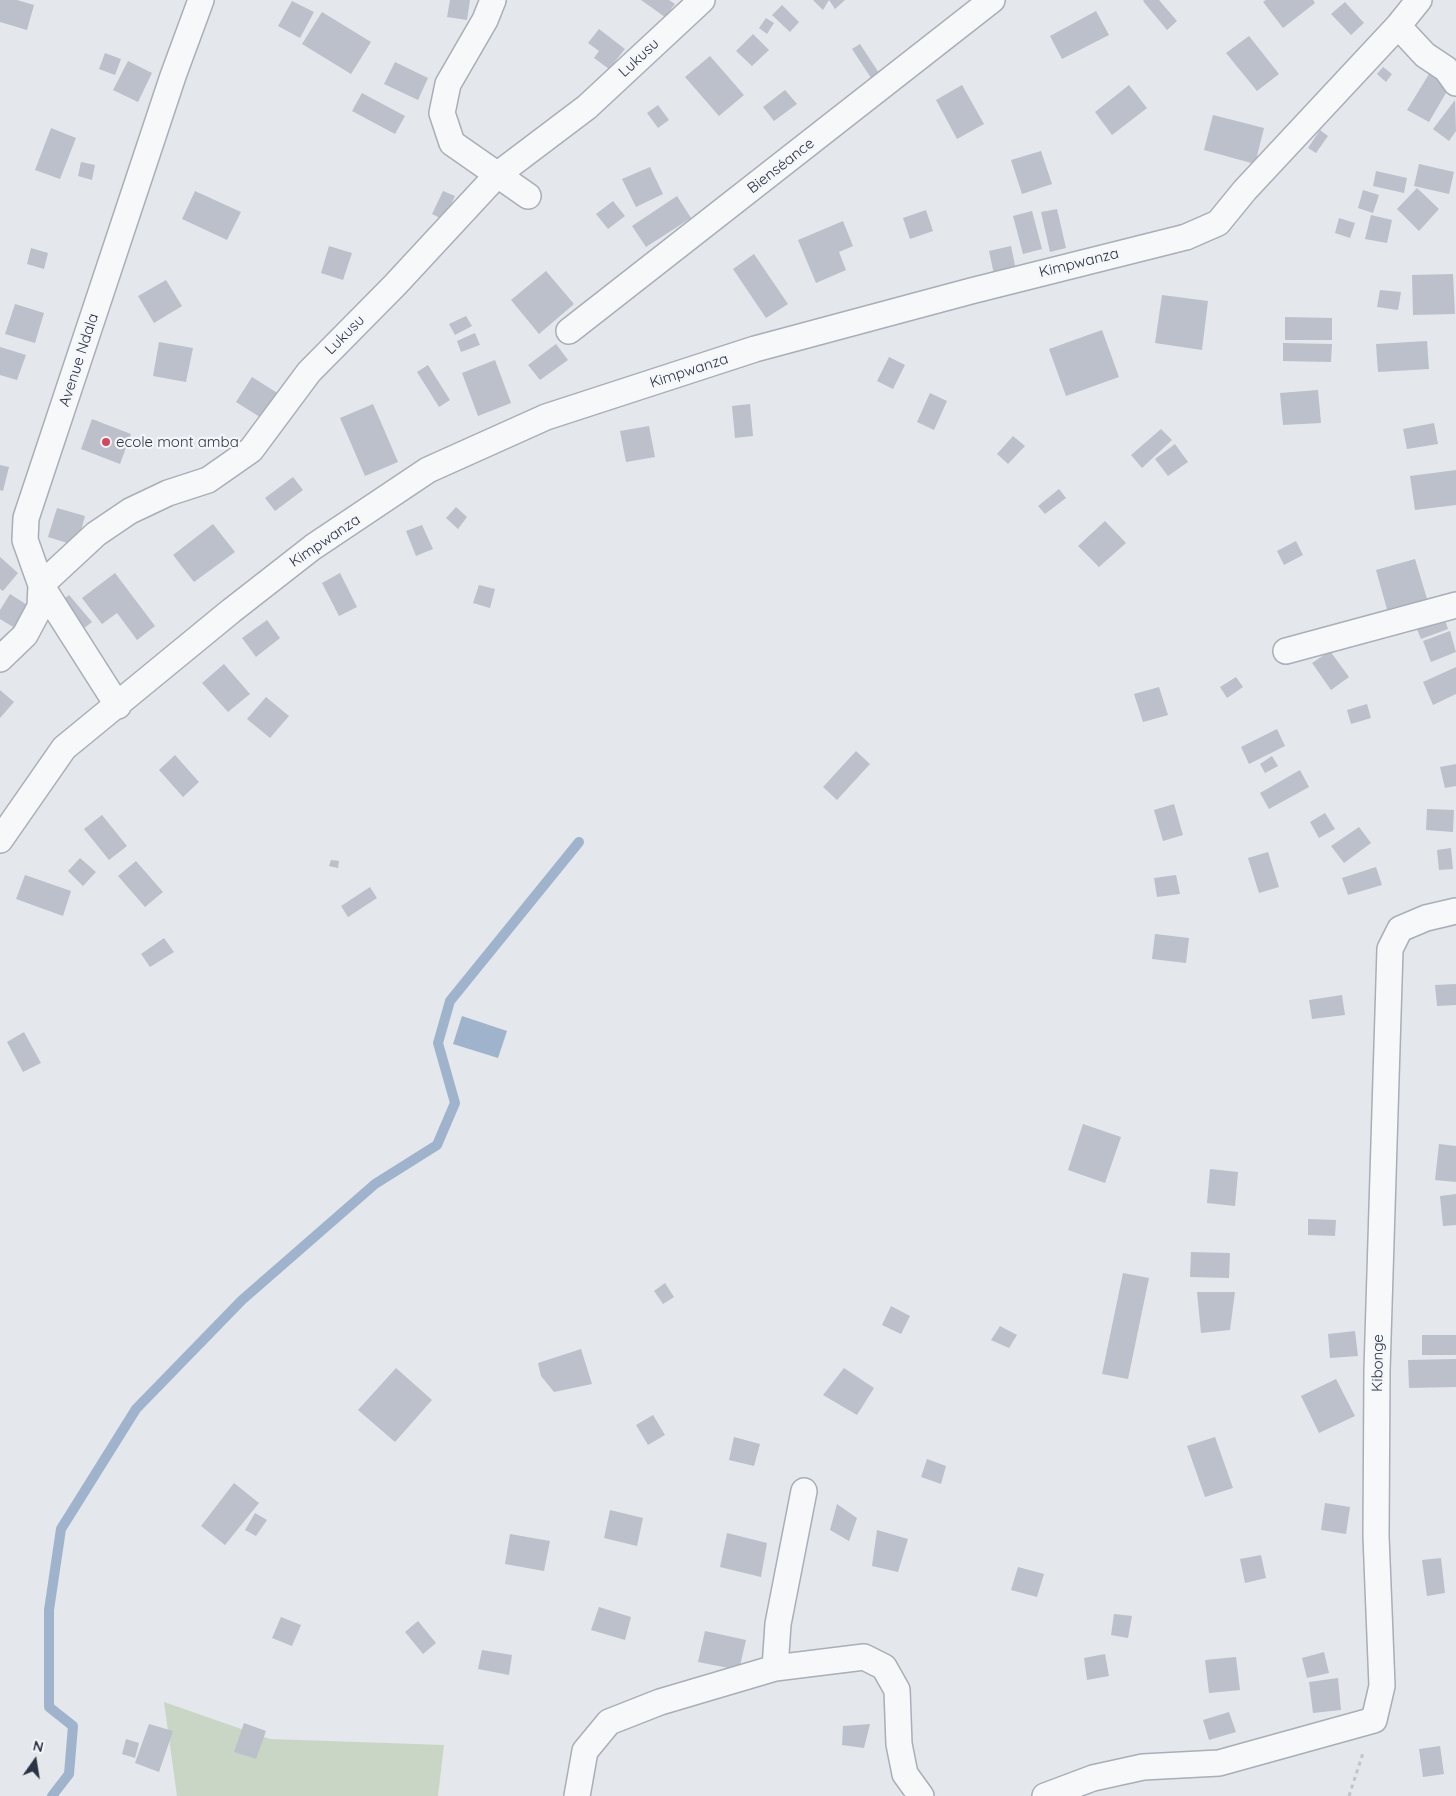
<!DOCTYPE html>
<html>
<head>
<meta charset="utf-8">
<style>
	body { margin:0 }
	#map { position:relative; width:1456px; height:1796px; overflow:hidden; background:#e4e7ec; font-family:Quicksand,sans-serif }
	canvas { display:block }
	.north { position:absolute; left:10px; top:1736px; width:50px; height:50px; -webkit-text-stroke:4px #f4f6f9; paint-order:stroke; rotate:13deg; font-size:14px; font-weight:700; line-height:20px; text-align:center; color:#2b3445 }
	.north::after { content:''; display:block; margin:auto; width:18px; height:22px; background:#2b3445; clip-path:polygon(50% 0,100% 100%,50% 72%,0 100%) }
</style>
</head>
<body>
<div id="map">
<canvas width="1456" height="1796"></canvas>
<div class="north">N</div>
</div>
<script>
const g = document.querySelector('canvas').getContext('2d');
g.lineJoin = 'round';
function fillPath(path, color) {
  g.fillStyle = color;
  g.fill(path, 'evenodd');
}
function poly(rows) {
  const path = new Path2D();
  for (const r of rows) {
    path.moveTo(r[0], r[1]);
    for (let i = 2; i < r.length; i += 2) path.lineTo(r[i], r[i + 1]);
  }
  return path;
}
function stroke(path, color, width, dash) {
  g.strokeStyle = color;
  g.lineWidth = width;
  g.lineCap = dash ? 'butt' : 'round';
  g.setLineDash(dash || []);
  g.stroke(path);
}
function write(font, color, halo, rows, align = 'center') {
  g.font = font + ' Quicksand,sans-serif';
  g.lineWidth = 4.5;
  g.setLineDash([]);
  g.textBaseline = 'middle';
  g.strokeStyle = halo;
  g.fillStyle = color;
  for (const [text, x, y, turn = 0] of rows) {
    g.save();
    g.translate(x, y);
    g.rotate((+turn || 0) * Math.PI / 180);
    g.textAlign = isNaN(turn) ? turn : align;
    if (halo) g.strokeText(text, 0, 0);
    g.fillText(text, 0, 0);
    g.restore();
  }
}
const green = poly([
	[164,1702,270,1739,444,1745,438,1796,177,1796]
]);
const water = poly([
	[462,1016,507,1031,498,1058,453,1044]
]);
const stream = poly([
	[52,1796,69,1774,73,1726,49,1707,49,1610,61,1529,136,1409,242,1300,375,1184,437,1145,455,1103,438,1043,450,1001,579,842]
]);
const building = poly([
	[0,0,17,0,34,5,27,30,0,22],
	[450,0,470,0,467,20,447,17],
	[641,0,669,0,675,4,665,17],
	[813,0,845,0,835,9,829,0,823,10],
	[1144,0,1159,0,1177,21,1167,30,1143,1],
	[1266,0,1313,0,1315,3,1283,28,1263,2],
	[292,1,314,12,300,38,278,26],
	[1345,2,1364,23,1351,35,1331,14],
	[782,5,799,22,790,32,772,15],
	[1096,11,1109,35,1062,59,1050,36],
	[322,12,371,42,351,74,302,44],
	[766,18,774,23,767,34,759,28],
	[599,29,625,49,609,69,594,58,599,51,588,43],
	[753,34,769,50,752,66,736,51],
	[1249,36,1279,74,1257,91,1226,53],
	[860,44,881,76,873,81,852,49],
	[105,53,121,59,115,75,99,69],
	[710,56,744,95,719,116,685,77],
	[128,61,152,73,138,102,113,90],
	[395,62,428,78,418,100,384,84],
	[1383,67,1392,74,1386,82,1377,74],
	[1429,74,1450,86,1429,122,1407,110],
	[962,85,984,124,957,139,936,100],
	[1129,85,1147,108,1112,135,1095,112],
	[785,90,797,104,774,121,763,107],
	[362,93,405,116,395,134,352,111],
	[1455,100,1456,131,1449,141,1433,129],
	[658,105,669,120,658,128,647,113],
	[1213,115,1264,128,1255,164,1204,150],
	[51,128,76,138,60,179,35,170],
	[1320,130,1328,136,1316,153,1308,148],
	[1041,151,1052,184,1022,194,1011,160],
	[81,162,95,165,92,180,78,176],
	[1419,164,1454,172,1449,194,1414,186],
	[650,167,663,194,636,207,622,179],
	[1376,171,1407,178,1404,193,1373,186],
	[1417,188,1439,209,1419,231,1397,209],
	[1363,190,1379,195,1373,213,1358,208],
	[195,191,241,212,227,240,182,219],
	[443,191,455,196,444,220,432,214],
	[677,196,691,218,646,247,632,226],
	[613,201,625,216,608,229,596,214],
	[1057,209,1066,248,1050,252,1041,212],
	[926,210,933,231,910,239,903,218],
	[1032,211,1042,249,1023,254,1013,216],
	[1371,215,1392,220,1387,243,1365,239],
	[1339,218,1355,223,1350,238,1335,233],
	[843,221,853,246,839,252,846,270,816,283,798,240],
	[329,246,352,253,343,280,321,273],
	[1011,246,1017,275,995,279,989,251],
	[31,248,48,253,44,269,27,264],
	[754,254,788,304,766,318,733,269],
	[546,271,574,304,539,334,511,300],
	[1453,274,1455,314,1413,315,1412,275],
	[166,280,182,306,154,323,138,296],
	[1380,290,1401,292,1398,310,1377,307],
	[1162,295,1208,301,1202,350,1155,343],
	[15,304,44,313,35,343,5,334],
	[466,316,472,326,455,335,449,324],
	[1285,317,1332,318,1332,340,1285,340],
	[1102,330,1119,377,1066,396,1049,349],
	[475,333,480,345,461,352,457,341],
	[1427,341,1429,369,1378,372,1376,344],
	[159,342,193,348,186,382,153,376],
	[1283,343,1332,344,1331,362,1283,361],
	[556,344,568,360,540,380,528,365],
	[0,347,26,355,17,380,0,375],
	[889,357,905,365,893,389,877,381],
	[495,360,511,403,478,416,462,373],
	[428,365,450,400,439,407,417,372],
	[252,377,279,394,263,419,236,402],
	[1318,390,1321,423,1283,425,1280,393],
	[930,393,947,401,934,430,917,422],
	[373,404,398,462,365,476,340,418],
	[750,404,753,436,735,438,732,406],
	[92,419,131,434,120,464,81,449],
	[1434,423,1438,444,1407,449,1403,429],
	[649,426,655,457,626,462,620,431],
	[1161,429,1172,440,1142,468,1131,455],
	[1013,436,1025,446,1008,464,997,454],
	[1175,444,1188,462,1168,476,1155,459],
	[0,465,9,467,3,491,0,490],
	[1456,470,1456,505,1415,510,1410,476],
	[293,477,303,490,275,511,265,498],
	[1059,489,1066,498,1045,514,1038,506],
	[456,507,467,517,458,529,446,518],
	[57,508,85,516,77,546,48,537],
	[1105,521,1126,543,1099,567,1078,546],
	[213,524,235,552,194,582,173,555],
	[422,525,433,549,416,556,406,531],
	[1296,541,1303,555,1284,565,1277,551],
	[0,557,18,573,3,591,0,589],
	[1415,559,1428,602,1388,613,1376,570],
	[115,573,155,626,137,640,117,613,102,624,82,598],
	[340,573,357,607,339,616,322,583],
	[479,585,495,589,490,608,473,603],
	[10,594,32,608,18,630,0,619,0,610],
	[69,595,92,622,83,629,60,602],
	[1444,617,1448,629,1421,639,1416,627],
	[267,620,280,638,256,657,242,638],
	[1450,631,1456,652,1431,662,1423,641],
	[1330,651,1349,677,1331,690,1312,663],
	[224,664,250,694,228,712,202,683],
	[1456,667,1456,694,1433,705,1423,682],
	[1236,677,1243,687,1227,698,1220,687],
	[1159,687,1168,715,1143,722,1134,694],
	[0,690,14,702,0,718],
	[266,697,289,716,270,738,247,719],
	[1367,704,1371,718,1351,724,1347,710],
	[1277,729,1285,746,1249,764,1241,747],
	[856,751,870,764,837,800,823,787],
	[175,755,199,782,183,797,159,770],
	[1272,756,1278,766,1265,773,1260,764],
	[1456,764,1456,786,1445,788,1440,767],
	[1300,770,1309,787,1269,809,1260,793],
	[1174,804,1183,835,1163,841,1154,810],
	[1427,809,1454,810,1453,832,1426,830],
	[1325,813,1335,829,1319,838,1310,822],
	[102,815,127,846,109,860,84,829],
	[1359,827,1371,843,1344,863,1331,846],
	[1451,848,1453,869,1439,870,1437,850],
	[1268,852,1279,887,1259,893,1248,858],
	[80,858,96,872,83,886,68,871],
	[331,860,339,861,338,868,329,866],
	[136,861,163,892,145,907,118,876],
	[1376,867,1382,885,1348,895,1342,878],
	[25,875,71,891,63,916,16,899],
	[1176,875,1180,894,1157,897,1154,878],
	[370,887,377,898,348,917,341,906],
	[1155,934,1189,938,1186,963,1152,959],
	[164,938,174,952,150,967,141,954],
	[1456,984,1456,1005,1437,1006,1435,985],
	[1342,995,1345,1015,1312,1019,1309,1000],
	[24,1032,41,1063,23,1072,7,1042],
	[1083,1124,1121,1137,1105,1183,1068,1170],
	[1439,1144,1456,1146,1456,1182,1435,1180],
	[1210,1169,1238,1172,1235,1206,1207,1203],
	[1456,1194,1456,1225,1443,1226,1440,1196],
	[1308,1219,1336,1220,1335,1236,1308,1235],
	[1191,1252,1230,1253,1229,1278,1190,1277],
	[1123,1273,1149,1278,1128,1379,1102,1374],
	[665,1283,674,1297,663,1304,654,1291],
	[1197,1292,1235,1292,1230,1330,1201,1333],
	[891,1306,910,1316,901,1334,882,1325],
	[1000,1326,1017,1335,1009,1348,991,1340],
	[1355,1331,1358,1356,1330,1358,1328,1334],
	[1422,1335,1456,1335,1456,1355,1422,1355],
	[581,1349,592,1384,554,1392,541,1376,538,1363],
	[1456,1359,1456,1387,1409,1388,1408,1360],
	[396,1368,432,1400,395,1442,358,1410],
	[844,1368,874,1388,857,1415,823,1395],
	[1336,1379,1355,1416,1319,1433,1301,1396],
	[653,1415,665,1435,648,1445,636,1425],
	[734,1437,760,1444,754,1466,729,1460],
	[1215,1437,1233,1488,1205,1497,1187,1446],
	[927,1459,946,1466,941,1484,921,1477],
	[234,1483,259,1503,225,1545,201,1526],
	[1325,1503,1350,1507,1346,1534,1321,1530],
	[837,1504,857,1518,849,1541,830,1530],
	[610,1510,643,1518,637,1546,604,1538],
	[255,1513,267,1520,256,1536,245,1530],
	[877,1530,908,1539,898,1572,872,1566],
	[727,1533,767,1543,761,1577,720,1567],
	[510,1534,550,1541,544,1571,505,1564],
	[1261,1555,1266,1578,1245,1583,1240,1559],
	[1441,1558,1445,1593,1427,1596,1422,1560],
	[1018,1567,1044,1574,1037,1597,1011,1590],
	[599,1607,631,1617,625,1640,591,1630],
	[1114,1614,1132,1616,1128,1638,1111,1635],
	[281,1617,301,1625,292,1646,272,1638],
	[418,1621,436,1643,423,1654,405,1632],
	[705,1631,746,1640,739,1670,698,1662],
	[482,1650,512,1655,509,1675,478,1669],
	[1324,1652,1329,1673,1307,1678,1302,1658],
	[1105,1654,1109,1676,1087,1680,1084,1658],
	[1236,1657,1240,1690,1209,1693,1205,1660],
	[1338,1678,1341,1710,1313,1713,1309,1682],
	[1229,1712,1236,1732,1209,1740,1203,1720],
	[244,1723,266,1731,256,1759,234,1752],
	[149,1724,173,1731,159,1772,135,1763],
	[870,1724,864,1748,842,1745,843,1726],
	[126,1739,139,1743,135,1758,122,1754],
	[1440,1746,1444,1774,1423,1777,1419,1749]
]);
const path = poly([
	[1349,1796,1363,1753]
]);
const street = poly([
	[493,0,485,20,448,84,442,113,452,143,528,196],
	[1398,26,1425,55,1446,69,1456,83],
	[569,331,992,0],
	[1286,651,1456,605],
	[0,659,25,635,40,607,41,585,96,534,130,511,168,493,208,480,251,450,309,372,395,285,497,175,587,107,702,0],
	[118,706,41,585,25,540,26,518,173,76,201,0],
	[0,840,64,748,231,611,313,547,428,470,546,417,755,349,971,291,1186,237,1218,223,1245,190,1398,26,1419,0],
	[775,1668,778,1624,804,1491],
	[577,1796,585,1751,609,1722,660,1702,775,1668,864,1657,884,1667,897,1690,899,1744,905,1774,921,1796],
	[1045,1796,1093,1778,1143,1767,1219,1763,1374,1720,1382,1686,1376,1536,1377,1370,1390,949,1400,929,1426,918,1456,911]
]);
const markers = [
	[106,442,5,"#d1495b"]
];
const streetNames = [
	["Lukusu",639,58,-43],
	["Bienséance",781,166,-38],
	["Kimpwanza",1079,263,-14],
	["Lukusu",345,335,-45],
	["Avenue Ndala",79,360,-72],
	["Kimpwanza",689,371,-18],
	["Kimpwanza",325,541,-34],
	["Kibonge",1378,1363,-89]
];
const poiNames = [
	["ecole mont amba",116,442]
];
fillPath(green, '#c9d6c5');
fillPath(water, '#9fb4cc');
stroke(stream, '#9fb4cc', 10);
fillPath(building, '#bbc0ca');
stroke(street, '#a9aeb7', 28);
stroke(path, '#c2c5cb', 3, [4, 4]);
stroke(street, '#f7f8fa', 25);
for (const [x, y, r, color] of markers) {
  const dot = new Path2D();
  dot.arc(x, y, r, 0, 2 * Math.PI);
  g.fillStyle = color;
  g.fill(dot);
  stroke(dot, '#f4f6f9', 2);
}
write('15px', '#2b3445', '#f4f6f9', streetNames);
write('15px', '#2b3445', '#f4f6f9', poiNames, 'left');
</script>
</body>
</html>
